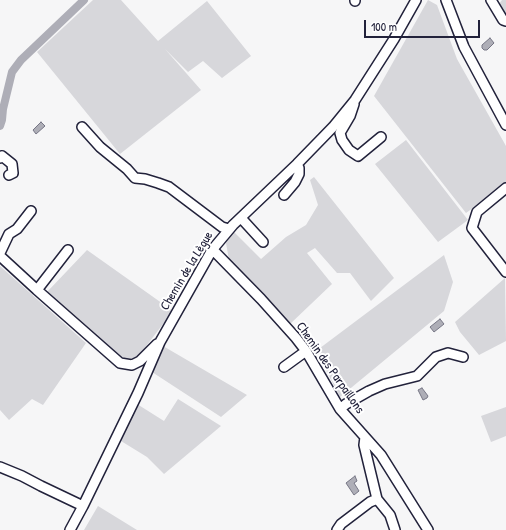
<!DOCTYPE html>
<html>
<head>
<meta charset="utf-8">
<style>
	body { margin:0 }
	#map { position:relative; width:506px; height:530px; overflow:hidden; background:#f6f6f7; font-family:"Patrick Hand",sans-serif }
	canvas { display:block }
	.scale { position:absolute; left:364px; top:20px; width:116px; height:18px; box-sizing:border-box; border:2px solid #22223b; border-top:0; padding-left:5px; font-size:12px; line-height:14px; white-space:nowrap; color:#22223b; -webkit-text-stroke:3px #fff; paint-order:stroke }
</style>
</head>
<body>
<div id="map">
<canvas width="506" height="530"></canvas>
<div class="scale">100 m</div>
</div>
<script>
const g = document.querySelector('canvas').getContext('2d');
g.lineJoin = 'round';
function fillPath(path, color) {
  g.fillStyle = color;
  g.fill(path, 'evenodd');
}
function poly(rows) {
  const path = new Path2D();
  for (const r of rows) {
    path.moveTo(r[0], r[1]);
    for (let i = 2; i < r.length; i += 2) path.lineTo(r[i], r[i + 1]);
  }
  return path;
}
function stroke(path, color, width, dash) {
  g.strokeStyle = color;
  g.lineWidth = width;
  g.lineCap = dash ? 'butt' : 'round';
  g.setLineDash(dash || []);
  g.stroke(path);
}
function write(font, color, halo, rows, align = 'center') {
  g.font = font + ' "Patrick Hand",sans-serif';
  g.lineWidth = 4;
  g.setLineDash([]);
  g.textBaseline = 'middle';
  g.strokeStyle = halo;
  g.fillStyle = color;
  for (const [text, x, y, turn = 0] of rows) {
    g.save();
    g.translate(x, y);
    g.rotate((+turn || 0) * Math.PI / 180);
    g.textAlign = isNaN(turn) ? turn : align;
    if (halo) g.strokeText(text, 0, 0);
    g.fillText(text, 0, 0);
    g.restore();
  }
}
const green = poly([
	[93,0,121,0,158,41,207,1,251,56,222,78,203,61,188,72,165,49,201,90,120,154,37,52],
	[428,0,437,5,457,59,506,146,506,184,466,213,374,96],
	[502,0,506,0,506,16,504,15,499,4],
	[406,140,468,220,438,242,375,164],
	[314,177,394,278,371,301,350,273,337,273,315,248,307,253,332,284,289,325,229,260,226,243,234,232,261,259,286,237,306,225,318,205,310,180],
	[87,250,173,311,137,358,124,362,98,341,47,292],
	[444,255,453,282,444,311,340,397,316,351],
	[0,266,86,343,43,405,32,399,9,420,0,410],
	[505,278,506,341,479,355,460,332,455,322],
	[163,346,247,395,221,417,152,372],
	[178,399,221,426,164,474,147,457,121,441,137,404,164,421],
	[506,407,506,436,491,442,481,416],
	[98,506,137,530,84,530]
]);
const water = poly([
	[490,38,494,43,487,50,484,50,482,48,482,45,490,38],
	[41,122,45,126,36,134,33,130,41,122],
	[440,319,444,324,434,332,430,327,440,319],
	[422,388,428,396,427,398,423,400,418,390,422,388],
	[355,476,357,481,354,483,359,491,354,495,346,483,355,476]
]);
const canal = poly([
	[0,126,2,120,3,109,12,72,21,60,84,0]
]);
const minor = poly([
	[446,0,464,47,506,125],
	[491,0,503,20,506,21],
	[355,1,355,0],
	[354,104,350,116,340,133,342,140,349,150,358,156,381,137],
	[82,127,100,147,127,169,135,178,145,179,158,183,169,187,222,227,229,229],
	[0,158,2,156,12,164,13,173,9,175],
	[506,188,477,212,472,228,506,272],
	[284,195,295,182,299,174,299,168,297,164],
	[241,218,263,242],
	[68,250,37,290,120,363,132,365,140,361,157,344],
	[212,250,215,252,261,299,296,338,306,351,340,409,381,455,428,530],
	[0,253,9,234,17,229,31,211],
	[0,256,37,290],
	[284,367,306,351],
	[340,409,346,404,369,391,385,384,417,376,436,357,448,353,463,357],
	[365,437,364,445,377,499],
	[0,467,22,476,41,486,83,506],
	[70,530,83,506,138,393,160,342,212,250,233,225,297,164,333,127,355,100,394,39,416,0],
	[337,530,341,524,370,502,377,499,390,515,395,530]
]);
const streetNames = [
	["Chemin de la Lègue",187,271,-59],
	["Chemin des Parpaillons",330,368,55]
];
fillPath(green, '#d7d7db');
fillPath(water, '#aeaeb7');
stroke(water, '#767685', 1);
stroke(canal, '#aeaeb7', 8);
stroke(minor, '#22223b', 12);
stroke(minor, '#fff', 9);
write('13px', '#22223b', '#fff', streetNames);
</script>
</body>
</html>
